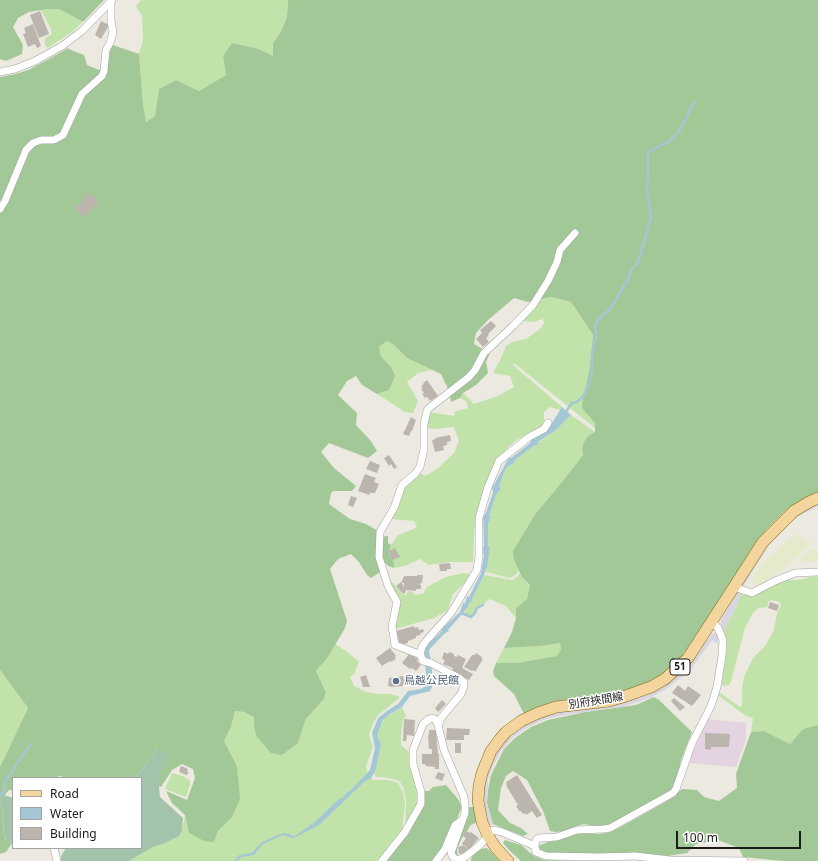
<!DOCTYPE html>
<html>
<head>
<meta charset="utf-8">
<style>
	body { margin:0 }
	#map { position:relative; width:818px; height:861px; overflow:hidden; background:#ece9e1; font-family:"Noto Sans",sans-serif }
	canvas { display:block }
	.legend { position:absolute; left:12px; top:777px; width:130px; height:72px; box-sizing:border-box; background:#fff; border:1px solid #a4a4a4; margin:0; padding:5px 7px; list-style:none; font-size:12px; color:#1b1b1b }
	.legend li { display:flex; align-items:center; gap:8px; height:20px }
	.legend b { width:20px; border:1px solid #a4a4a4 }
	.scale { position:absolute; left:676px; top:831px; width:125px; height:18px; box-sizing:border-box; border:2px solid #1b1b1b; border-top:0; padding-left:5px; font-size:12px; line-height:14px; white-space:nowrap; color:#1b1b1b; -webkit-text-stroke:3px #fff; paint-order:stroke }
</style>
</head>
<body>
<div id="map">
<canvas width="818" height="861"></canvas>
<ul class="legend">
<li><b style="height:5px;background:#f4d59d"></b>Road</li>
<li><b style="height:11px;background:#a4c7d6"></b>Water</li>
<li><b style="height:11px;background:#bbb5ae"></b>Building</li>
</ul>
<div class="scale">100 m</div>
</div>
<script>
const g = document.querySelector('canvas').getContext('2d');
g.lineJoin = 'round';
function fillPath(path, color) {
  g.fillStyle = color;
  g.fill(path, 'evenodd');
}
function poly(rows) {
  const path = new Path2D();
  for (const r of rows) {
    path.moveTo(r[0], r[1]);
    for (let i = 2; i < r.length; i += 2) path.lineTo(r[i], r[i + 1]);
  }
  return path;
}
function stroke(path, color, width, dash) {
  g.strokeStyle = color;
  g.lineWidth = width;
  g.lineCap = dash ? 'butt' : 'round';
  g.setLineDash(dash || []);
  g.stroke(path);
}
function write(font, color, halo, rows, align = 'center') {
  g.font = font + ' "Noto Sans","Noto Sans JP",sans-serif';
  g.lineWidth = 3;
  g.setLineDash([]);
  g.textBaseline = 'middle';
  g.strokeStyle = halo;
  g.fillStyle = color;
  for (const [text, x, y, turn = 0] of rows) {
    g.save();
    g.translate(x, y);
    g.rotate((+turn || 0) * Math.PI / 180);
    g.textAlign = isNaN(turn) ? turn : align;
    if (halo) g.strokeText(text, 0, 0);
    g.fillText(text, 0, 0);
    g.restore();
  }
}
const industrial = poly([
	[708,719,746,723,746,740,736,767,689,763,693,752]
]);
const farmland = poly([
	[794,534,805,539,811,544,785,568,757,587,751,580,761,564],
	[811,549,818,549,818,562,797,561]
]);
const grass = poly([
	[141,0,288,0,287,17,280,33,273,43,273,56,259,49,223,56,226,75,199,91,176,80,159,89,155,116,146,122,143,104,139,54,143,40,142,16,136,6],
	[48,9,59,9,83,22,72,32,48,48,45,45,45,38,52,34,50,27,41,10],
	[551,297,571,302,593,335,589,372,583,398,595,423,595,428,514,363,513,365,562,407,560,410,550,407,544,412,544,419,545,423,540,428,518,439,508,447,498,460,476,516,474,537,473,562,450,562,429,565,420,559,405,566,394,568,394,563,389,553,391,545,398,535,409,531,417,527,414,521,390,519,402,490,418,472,425,476,437,469,454,453,459,441,454,427,434,429,425,428,429,412,455,416,454,412,468,408,466,401,460,398,463,393,474,404,498,396,514,387,510,376,493,373,500,360,506,346,512,342,526,339,541,328,544,323,543,319,533,322,521,321,539,300],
	[387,341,394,345,407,358,432,370,418,373,407,382,418,401,413,413,405,412,377,394,389,390,391,367,381,356,379,347],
	[571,415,595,432,588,436,582,448,583,455,562,482,536,513,526,531,514,560,519,571,515,575,510,578,486,572,490,547,488,547,488,524,491,517,489,516,496,495,501,488,499,487,503,475,507,467,514,463,513,461,532,447,539,444,538,443,556,430],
	[463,573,469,574,470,578,453,594,448,610,434,618,395,629,399,605,390,585,387,576,402,594,406,595,408,591,412,592,415,595,423,594,427,587,446,577],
	[520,573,522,577,530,585,527,599,516,608,516,618,506,606,489,599,483,605,477,607,474,613,471,616,469,616,464,613,469,606,468,605,473,600,472,599,484,575,512,580,517,577],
	[815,576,818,577,818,725,803,729,790,744,764,731,751,732,753,718,746,716,718,695,719,692,740,707,742,706,742,687,744,677,753,658,765,646,774,630,777,612,781,606,779,602,772,600,769,601,767,607,758,608,752,614,745,628,731,681,729,685,723,686,722,683,727,647,726,637,724,631,738,603,740,594,743,595,752,595,785,580,798,580],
	[560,643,561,649,557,656,517,663,496,663,504,648,541,646],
	[335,644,346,651,359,662,354,674,350,677,354,686,366,692,378,694,391,694,400,697,397,700,378,715,373,723,369,735,373,747,366,766,367,771,373,780,388,780,398,783,403,792,405,804,402,830,379,861,129,861,153,847,163,844,179,836,182,831,185,815,189,833,214,842,218,831,225,824,237,766,224,741,231,727,235,711,244,712,254,717,254,727,298,743,306,719,324,699,326,692,316,671,328,657],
	[0,670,28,708,0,767],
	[402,707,406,716,403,720,401,734,401,745,409,752,419,801,405,828,406,801,403,787,400,782,396,780,383,777,376,777,374,773,381,744,377,735,379,729,385,718],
	[172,773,180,775,190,780,190,784,186,797,165,789]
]);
const forest = poly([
	[0,0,104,0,83,22,59,9,48,9,29,12,18,18,13,27,23,45,22,54,6,61,0,59],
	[288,0,818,0,818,492,802,500,784,512,767,529,750,551,735,577,693,641,678,661,659,676,644,684,633,689,609,694,559,701,541,706,524,714,514,694,494,676,493,671,496,663,517,663,557,656,561,649,560,643,541,646,504,648,512,632,516,618,516,608,527,599,530,585,522,577,514,560,513,551,536,513,562,482,583,455,582,448,584,442,588,436,595,432,595,423,582,408,583,398,589,372,593,335,571,302,551,297,528,302,514,298,488,320,476,333,474,344,490,353,486,362,488,373,476,385,463,393,460,398,451,402,449,391,441,374,407,358,394,345,387,341,379,347,381,356,391,367,395,376,389,390,377,394,362,385,356,376,347,381,338,395,357,413,356,425,370,440,377,451,368,458,329,443,321,452,334,468,356,486,352,491,334,491,331,493,329,504,350,519,366,524,378,531,381,568,380,572,371,578,367,575,359,562,351,554,338,559,330,569,347,621,345,628,328,657,316,671,326,692,324,699,306,719,298,743,282,755,271,753,257,737,254,727,254,717,244,712,235,711,231,727,224,741,237,766,240,799,232,817,218,831,214,842,204,841,189,833,185,815,172,803,166,791,187,800,195,778,193,769,182,764,172,770,161,787,153,784,158,748,135,778,63,778,61,776,50,778,13,778,13,790,9,790,0,801,0,767,28,708,0,670,0,77,16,74,28,70,49,59,68,48,71,50,84,55,87,65,99,70,104,66,110,44,139,54,143,104,146,122,155,116,159,89,176,80,199,91,226,75,223,56,232,43,259,49,273,56,273,43,280,33,287,17],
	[385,536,388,536,388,543,391,545,389,553,394,563,394,568,388,566,383,560,382,538],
	[654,697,659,700,692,732,681,760,678,775,674,785,670,791,614,823,606,826,593,826,584,824,574,827,566,831,556,832,550,831,549,828,543,811,527,780,513,771,506,776,501,788,498,810,510,823,521,828,528,834,523,836,493,824,487,803,488,790,491,775,504,749,515,738,531,727,548,720,585,712,636,705],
	[818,725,818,861,783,861,743,857,739,848,718,840,696,844,687,853,668,856,636,853,593,854,544,852,541,850,538,846,548,842,559,840,568,836,581,833,598,834,607,833,619,828,667,801,682,789,697,790,704,797,719,801,737,788,736,774,751,732,764,731,790,744,803,729],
	[446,785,458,799,462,807,447,841,434,861,386,861,408,832,423,791,429,791,433,787],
	[0,805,2,807,4,836,7,841,13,842,6,852,0,854],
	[468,807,474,807,477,822,471,825,462,838,457,849,458,856,454,853],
	[505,840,521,845,534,856,544,860,578,861,521,861,509,850,503,843],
	[487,848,500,861,471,861,472,855,480,849]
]);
const cemetery = poly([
	[158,748,170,756,158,777,160,797,183,818,182,831,179,836,163,844,153,847,129,861,61,861,61,856,66,848,141,848,141,778,135,778],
	[4,795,13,798,13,842,7,841,4,835,2,807,0,805,0,801]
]);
const plaza = poly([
	[818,503,818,506,799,516,789,524,769,545,743,587,738,603,724,631,721,627,721,620,757,559,767,544,798,514],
	[715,633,718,636,718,644,712,640,691,669,669,687,650,698,622,707,570,714,546,719,528,727,512,738,499,754,491,771,488,779,487,803,493,825,489,825,486,819,483,803,485,778,496,752,510,736,526,724,545,715,570,710,621,703,648,695,667,684,688,667,712,634]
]);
const water = poly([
	[562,407,571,415,556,430,538,442,539,444,532,447,514,461,514,463,507,467,503,475,499,487,501,488,496,495,489,516,491,517,488,524,488,546,490,547,487,567,484,575,472,599,473,600,468,605,469,606,448,630,449,631,444,634,429,650,432,671,432,687,430,691,410,696,402,707,390,714,383,720,377,735,381,744,376,769,372,777,364,782,319,825,296,837,293,838,283,835,263,844,254,855,242,857,236,861,234,861,239,855,252,853,262,842,281,834,284,833,295,836,316,821,340,798,342,799,348,791,349,792,370,770,375,748,372,733,378,718,387,711,398,704,408,691,421,689,427,685,424,650,426,646,441,632,444,625,445,626,460,612,463,603,465,603,467,596,469,597,481,573,484,556,482,547,484,547,483,515,485,515,493,493,492,485,494,485,509,457,511,458,530,443,533,437,535,439,543,432,550,426]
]);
const stream = poly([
	[565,413,572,403,577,402,584,395,590,381,592,369,592,353,596,337,595,328,597,321,611,308,628,279,630,272,638,262,641,253,651,217,647,191,648,171,648,152,661,145,667,143,673,138,681,128,694,102],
	[461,613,471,617,475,613,477,608,483,605],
	[0,796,4,791,5,782,22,756,32,743]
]);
const building = poly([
	[40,11,49,34,39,38,30,15],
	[101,21,109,25,101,39,95,35],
	[33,24,41,46,37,48,35,44,28,47,23,34,26,33,24,28],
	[88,193,91,197,93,195,98,201,97,203,98,204,83,218,75,208,84,199,83,197],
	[491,321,496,326,488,334,489,335,486,338,489,342,483,347,476,339,482,333,480,330],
	[427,380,438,396,430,401,427,397,425,398,422,394,424,393,421,389,423,388,421,386,424,384,423,383],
	[411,417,416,420,412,431,411,431,409,436,403,434],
	[450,435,451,441,447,442,447,445,443,446,444,450,435,452,432,440,436,439,435,438],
	[389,455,397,467,394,469,391,464,389,466,384,458],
	[370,461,380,465,377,473,366,469],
	[365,474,376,478,374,482,379,484,375,493,370,493,369,495,358,491],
	[351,496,357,498,353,507,348,505],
	[395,548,400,557,392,560,389,551],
	[450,563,451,569,447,569,447,571,440,571,439,564],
	[417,575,423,575,422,583,419,584,421,585,421,589,416,589,416,591,405,590,406,592,403,594,396,586,401,582,404,587,404,583,401,583,404,576,417,576],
	[770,602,779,605,777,611,768,608],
	[414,626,414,628,418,627,419,630,423,629,424,632,421,633,420,635,416,636,416,638,408,641,408,643,400,645,396,631],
	[390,648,396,656,395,657,396,659,391,662,390,661,382,666,376,658],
	[444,652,448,654,449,652,454,654,454,656,457,657,458,655,466,659,462,668,473,674,469,680,452,671,453,668,443,664,445,660,442,659],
	[476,653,482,657,481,658,483,659,475,672,473,670,472,671,464,667,472,655,475,655],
	[409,654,411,656,412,655,418,659,417,661,421,665,416,671,412,668,410,669,402,663],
	[366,675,370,687,363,687,360,677],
	[403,676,404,679,405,679,404,686,390,687,390,686,388,686,389,678],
	[678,685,685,691,688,686,701,695,692,706,672,693],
	[674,698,685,707,680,711,671,701],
	[442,700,446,704,438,712,435,708],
	[404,719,415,720,414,736,407,735,406,741,403,741],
	[447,728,470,729,469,735,464,735,464,740,446,740],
	[429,730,436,730,438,754,439,754,439,769,435,769,435,767,426,766,425,764,422,764,422,754,432,754,432,749,429,749,428,735,429,735],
	[705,733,730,734,729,747,711,747,711,750,705,749],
	[455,743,461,743,461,753,455,753],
	[181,766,188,769,187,772,189,772,187,775,179,772],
	[438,772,445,774,442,781,435,778],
	[517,775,542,815,537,818,532,811,526,815,525,813,523,814,521,811,520,812,516,806,518,805,507,787,506,782],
	[467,831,470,833,471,832,479,838,469,850,462,844,466,838,463,836],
	[464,845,468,849,464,853,459,854,458,847]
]);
const minor = poly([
	[0,72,15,69,35,61,62,46,82,31,112,0],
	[0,209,5,201,26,150,33,143,41,140,54,140,63,135,82,94,102,76,104,71,106,50,110,43,113,32,111,21,111,1],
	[734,587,752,593,775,581,795,573,818,572],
	[712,622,718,628,723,640,722,656,717,687,711,706,692,743,676,789,673,793,610,828,604,829,577,830,557,837,539,838,536,840,535,846,536,852,546,856,599,857,635,856,670,860,744,861],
	[420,654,422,647,426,641,451,613,477,570,479,557,479,518,488,487,499,461,529,437,544,429,548,423],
	[438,725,441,718,461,694,464,686,464,682,459,678,431,663,423,661,420,654,416,653,395,645,392,626,397,602,388,586,379,557,380,532,394,508,402,485,415,474,420,467,424,449,424,424,427,411,429,408,469,377,475,370,484,353,514,325,533,305,548,281,557,262,560,250,575,233],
	[54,848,57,861],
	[382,861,405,832,421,804,421,792,413,764,413,750,423,724,429,719,432,718,435,719,438,725,444,750,464,797,465,806,465,813,453,847,451,853,453,857,457,860,465,857,480,845,493,830,502,832,535,846],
	[436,861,445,849,455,825,462,820]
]);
const primary = poly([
	[508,861,496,848,488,836,482,822,478,801,479,786,482,773,491,751,500,739,506,732,521,721,538,713,556,707,609,701,623,697,651,687,665,679,688,658,763,542,794,511,809,502,818,498]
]);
const markers = [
	[396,681,4,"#5c6f8a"]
];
const shields = [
	[680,667,20]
];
const shieldNames = [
	["51",680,667]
];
const serviceNames = [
	["鳥越公民館",404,681]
];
const streetNames = [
	["別府挾間線",596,701,-9]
];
fillPath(industrial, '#e4d3e0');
fillPath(farmland, '#e5eacd');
fillPath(grass, '#c1e3a9');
fillPath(forest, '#a3c898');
fillPath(cemetery, '#a4c3ab');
fillPath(plaza, '#d6d5e1');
fillPath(water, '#a4c7d6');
stroke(stream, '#a4c7d6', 2.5);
fillPath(building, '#bbb5ae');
stroke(minor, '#a2a2a2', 8);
stroke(primary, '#86670b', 12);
stroke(minor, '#fff', 7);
stroke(primary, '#f4d59d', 11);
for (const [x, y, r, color] of markers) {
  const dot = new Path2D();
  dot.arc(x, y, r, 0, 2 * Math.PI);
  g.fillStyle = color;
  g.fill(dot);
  stroke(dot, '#fff', 1.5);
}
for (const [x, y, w] of shields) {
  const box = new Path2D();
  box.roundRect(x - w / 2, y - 8, w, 16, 3);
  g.fillStyle = '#fff';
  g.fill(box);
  stroke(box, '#1b1b1b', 1);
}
write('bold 10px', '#1b1b1b', null, shieldNames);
write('11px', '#4e5e75', '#fff', serviceNames, 'left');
write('11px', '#1b1b1b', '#fff', streetNames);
</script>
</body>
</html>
